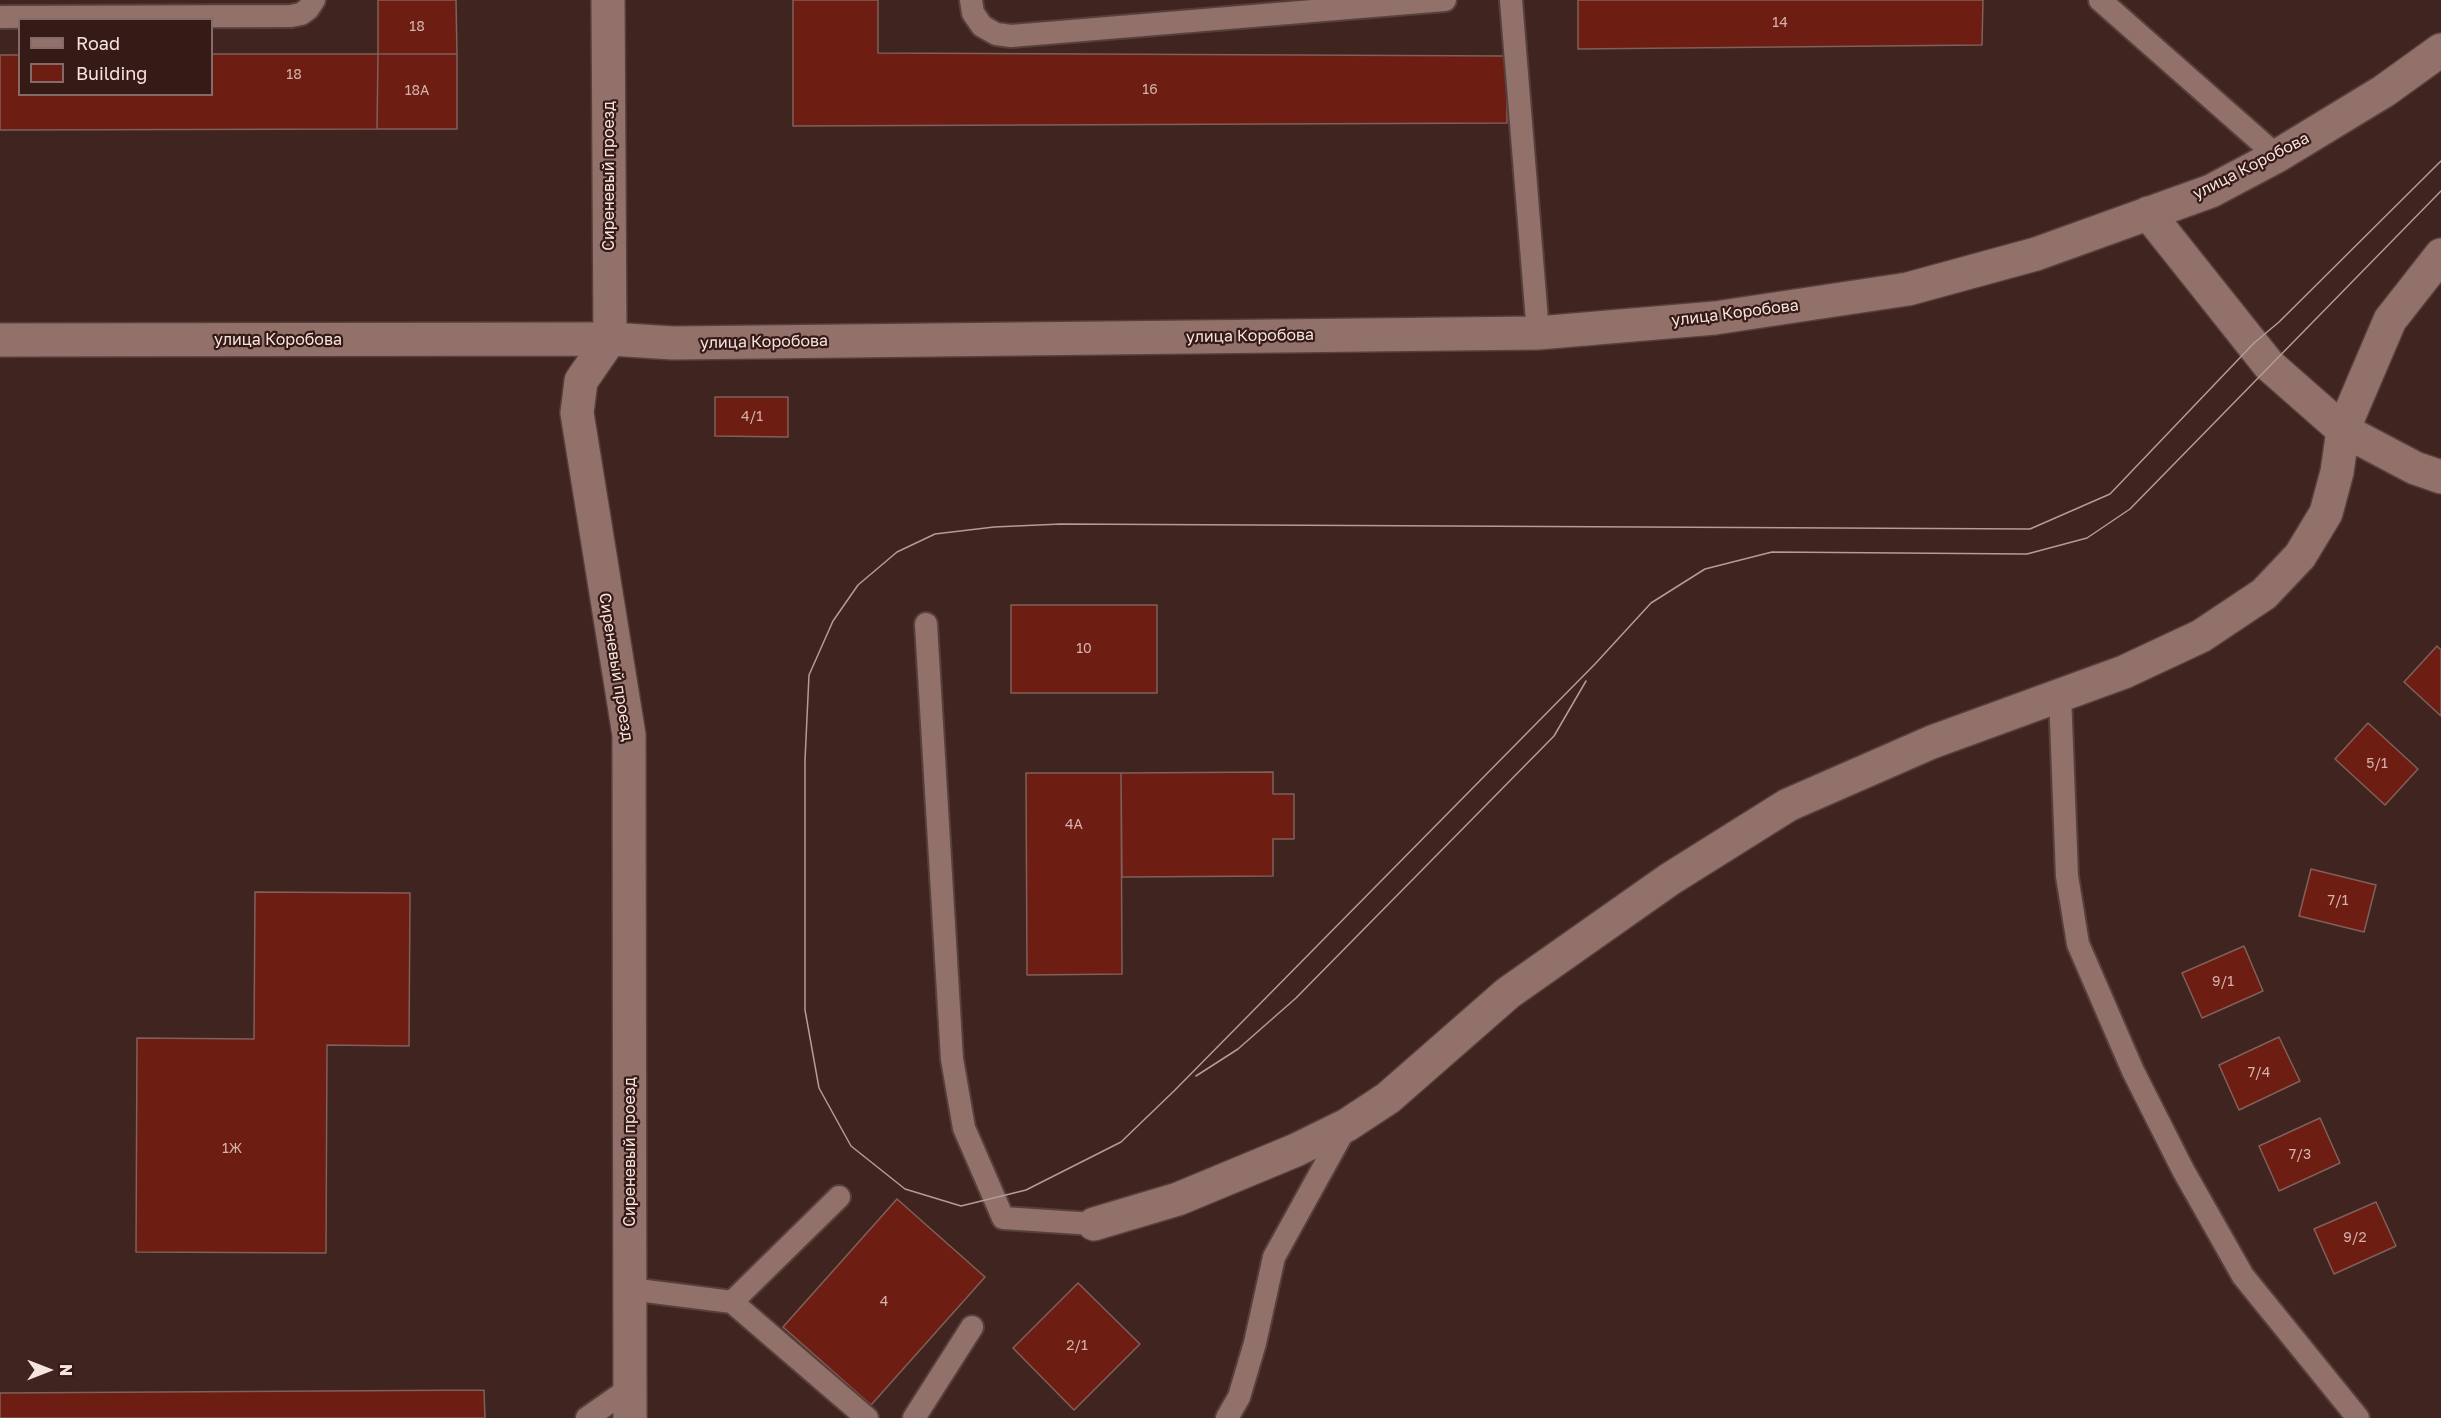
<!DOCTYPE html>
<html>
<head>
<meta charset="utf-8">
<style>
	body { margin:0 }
	#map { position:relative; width:2441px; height:1418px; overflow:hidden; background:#40241f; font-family:"Golos Text",sans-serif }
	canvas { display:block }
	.legend { position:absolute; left:18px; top:18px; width:195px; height:78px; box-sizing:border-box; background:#351a16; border:2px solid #836b67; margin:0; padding:8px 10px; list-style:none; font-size:18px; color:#f7e4e0 }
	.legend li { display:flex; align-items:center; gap:12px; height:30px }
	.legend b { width:30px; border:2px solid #836b67 }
	.north { position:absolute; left:18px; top:1340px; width:60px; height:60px; -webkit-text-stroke:4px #351a16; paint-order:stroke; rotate:90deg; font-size:16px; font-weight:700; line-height:24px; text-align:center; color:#f7e4e0 }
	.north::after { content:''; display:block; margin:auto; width:21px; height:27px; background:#f7e4e0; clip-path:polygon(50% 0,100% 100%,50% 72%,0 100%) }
</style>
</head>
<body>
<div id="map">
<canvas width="2441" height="1418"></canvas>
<ul class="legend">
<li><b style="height:8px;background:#92716a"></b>Road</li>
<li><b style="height:16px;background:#6e1d12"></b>Building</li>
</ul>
<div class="north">N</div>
</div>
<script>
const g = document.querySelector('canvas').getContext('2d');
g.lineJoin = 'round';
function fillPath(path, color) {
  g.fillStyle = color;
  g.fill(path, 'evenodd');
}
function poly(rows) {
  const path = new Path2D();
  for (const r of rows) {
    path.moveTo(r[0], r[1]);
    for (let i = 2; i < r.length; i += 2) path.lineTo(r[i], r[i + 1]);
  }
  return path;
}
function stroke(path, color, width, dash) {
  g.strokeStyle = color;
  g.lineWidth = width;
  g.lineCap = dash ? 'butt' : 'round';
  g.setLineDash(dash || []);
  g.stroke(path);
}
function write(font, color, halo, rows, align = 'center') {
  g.font = font + ' "Golos Text",sans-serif';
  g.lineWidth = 4.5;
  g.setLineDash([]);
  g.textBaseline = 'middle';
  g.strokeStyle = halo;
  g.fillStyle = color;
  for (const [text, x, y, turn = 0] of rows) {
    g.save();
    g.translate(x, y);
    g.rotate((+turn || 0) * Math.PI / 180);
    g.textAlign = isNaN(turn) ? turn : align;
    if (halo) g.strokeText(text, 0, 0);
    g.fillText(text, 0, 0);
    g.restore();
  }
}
const building = poly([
	[378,0,456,0,457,54,378,54,378,0],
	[793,0,878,0,878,53,1507,56,1507,123,793,126,793,0],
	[1578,0,1983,0,1982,45,1578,49,1578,0],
	[212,54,378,54,377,129,0,130,0,55,20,55,20,94,212,94,212,54],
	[378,54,457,54,457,129,377,129,378,54],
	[715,397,788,397,788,437,715,436,715,397],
	[1011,605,1157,605,1157,693,1011,693,1011,605],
	[2437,646,2441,650,2441,716,2404,682,2437,646],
	[2368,723,2418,769,2385,805,2335,759,2368,723],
	[1273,772,1273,794,1294,794,1294,839,1273,839,1273,876,1122,877,1121,773,1273,772],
	[1026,773,1121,773,1122,974,1027,975,1026,773],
	[2311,869,2376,885,2364,932,2299,916,2311,869],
	[255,892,410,893,409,1046,327,1045,326,1253,136,1252,137,1038,254,1039,255,892],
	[2244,946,2263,991,2202,1018,2182,973,2244,946],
	[2279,1037,2300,1081,2239,1110,2219,1065,2279,1037],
	[2320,1118,2340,1163,2279,1191,2259,1146,2320,1118],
	[897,1199,985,1277,871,1405,783,1327,897,1199],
	[2376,1202,2396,1246,2334,1274,2314,1229,2376,1202],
	[1078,1283,1140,1344,1074,1410,1013,1348,1078,1283],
	[484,1390,485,1418,0,1418,0,1393,484,1390]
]);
const lane = poly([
	[971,0,973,13,982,26,996,34,1011,36,1445,0],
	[1511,0,1538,333],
	[2100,0,2277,156],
	[0,17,291,16,301,14,308,9,314,0],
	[926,624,952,1059,964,1128,1003,1218,1094,1224],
	[2060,695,2067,876,2078,944,2133,1071,2183,1170,2243,1276,2358,1418],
	[630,1289,732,1302,867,1418],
	[732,1302,839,1197],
	[587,1418,630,1388],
	[914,1418,972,1327],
	[1227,1418,1239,1397,1255,1343,1274,1257,1347,1125]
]);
const street = poly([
	[2148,213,2269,365,2343,430,2390,320,2441,255],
	[610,339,581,381,577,413,629,735,630,1418],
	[0,340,610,339],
	[1094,1224,1178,1199,1296,1150,1347,1125,1388,1098,1508,993,1670,879,1788,805,1932,742,2124,672,2201,636,2264,594,2300,556,2326,513,2337,472,2343,430,2415,468,2441,477]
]);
const secondary = poly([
	[608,0,610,339,673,343,1538,333,1715,318,1908,289,2036,254,2211,191,2277,156,2384,91,2441,50]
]);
const tram = poly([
	[2441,161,2279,322,2254,343,2110,494,2030,529,1061,524,994,527,935,534,897,552,858,585,833,621,809,675,805,760,805,1010,819,1088,851,1146,905,1189,961,1206,1026,1190,1121,1142,1174,1091,1595,664,1651,603,1705,569,1772,552,2027,554,2087,538,2130,509,2441,191],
	[1196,1076,1238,1049,1296,998,1554,736,1586,681]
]);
const numberNames = [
	["14",1780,23],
	["18",417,27],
	["18",294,75],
	["16",1150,90],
	["18А",417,91],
	["4/1",752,417],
	["10",1084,649],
	["5/1",2377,764],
	["4А",1074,825],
	["7/1",2338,901],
	["9/1",2223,982],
	["7/4",2259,1073],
	["1Ж",232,1149],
	["7/3",2300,1155],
	["9/2",2355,1238],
	["4",884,1302],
	["2/1",1077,1346]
];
const streetNames = [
	["улица Коробова",2251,166,-27],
	["Сиреневый проезд",609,176,-90],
	["улица Коробова",1735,313,-7],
	["улица Коробова",1250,336,-1],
	["улица Коробова",278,340],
	["улица Коробова",764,342,-1],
	["Сиреневый проезд",616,667,81],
	["Сиреневый проезд",630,1152,-90]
];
fillPath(building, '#6e1d12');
stroke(building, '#80605a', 1.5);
stroke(lane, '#57403c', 26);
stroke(street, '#57403c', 36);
stroke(secondary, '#57403c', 36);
stroke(lane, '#92716a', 22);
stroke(street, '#92716a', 33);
stroke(secondary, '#92716a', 33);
stroke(tram, '#b39d98', 1.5);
write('14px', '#d5b2ac', null, numberNames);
write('16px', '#f7e4e0', '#351a16', streetNames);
</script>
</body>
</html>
